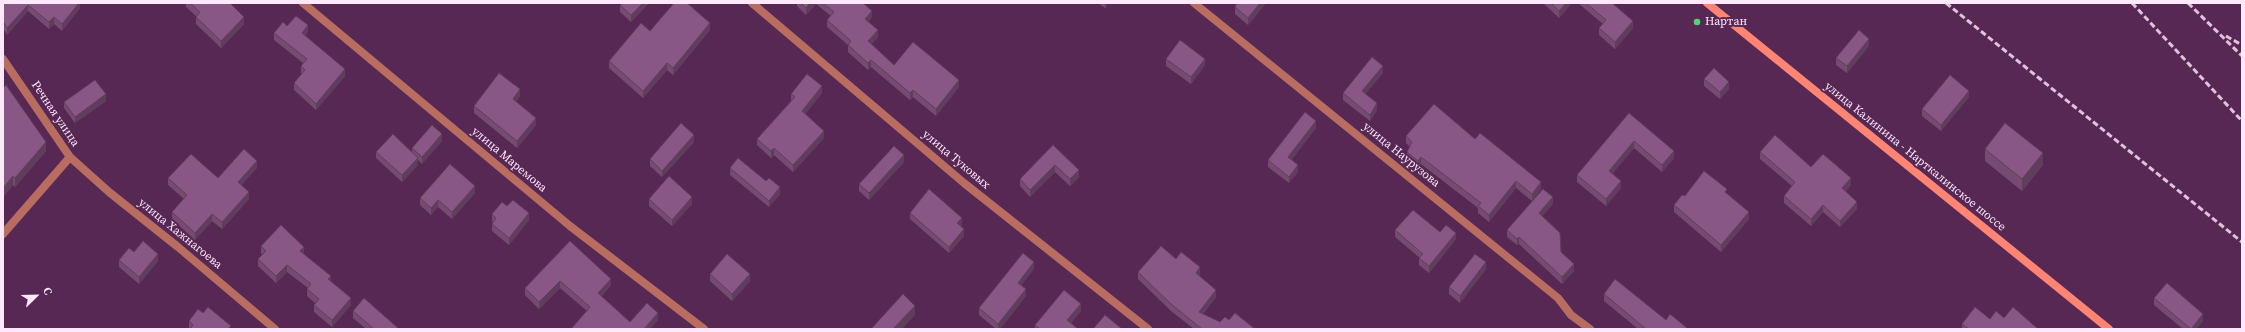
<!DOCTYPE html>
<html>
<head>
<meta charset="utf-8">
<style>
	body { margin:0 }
	#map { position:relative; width:2245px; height:332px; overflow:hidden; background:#572854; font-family:"Source Serif 4",serif }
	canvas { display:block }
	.frame { position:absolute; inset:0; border:4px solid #ffe7fc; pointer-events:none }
	.north { position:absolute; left:16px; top:276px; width:40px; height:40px; -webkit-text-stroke:3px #572854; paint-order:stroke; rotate:67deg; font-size:11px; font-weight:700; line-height:16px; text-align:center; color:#ffe7fc }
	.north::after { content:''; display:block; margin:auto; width:14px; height:18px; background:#ffe7fc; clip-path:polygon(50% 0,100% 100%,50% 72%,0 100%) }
</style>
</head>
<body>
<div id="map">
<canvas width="2245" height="332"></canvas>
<div class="frame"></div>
<div class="north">С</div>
</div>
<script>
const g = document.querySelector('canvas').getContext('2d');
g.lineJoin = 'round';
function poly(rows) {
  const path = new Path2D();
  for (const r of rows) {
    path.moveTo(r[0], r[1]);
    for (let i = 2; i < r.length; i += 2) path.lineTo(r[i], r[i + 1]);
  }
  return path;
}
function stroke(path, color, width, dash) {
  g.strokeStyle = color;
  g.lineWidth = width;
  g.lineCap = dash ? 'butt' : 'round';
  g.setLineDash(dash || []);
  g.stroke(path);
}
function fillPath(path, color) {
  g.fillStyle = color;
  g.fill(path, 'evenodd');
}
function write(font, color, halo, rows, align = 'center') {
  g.font = font + ' "Source Serif 4",serif';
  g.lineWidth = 4;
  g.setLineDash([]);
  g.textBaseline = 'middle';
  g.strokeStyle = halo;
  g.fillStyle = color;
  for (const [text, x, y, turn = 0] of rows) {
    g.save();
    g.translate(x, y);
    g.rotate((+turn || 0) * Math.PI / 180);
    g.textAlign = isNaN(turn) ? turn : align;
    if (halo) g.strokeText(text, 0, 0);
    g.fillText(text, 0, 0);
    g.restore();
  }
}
const minor = poly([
	[303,3,570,226,704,329],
	[752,3,964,183,1148,329],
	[1194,3,1558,298,1571,315,1590,329],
	[3,59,70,157,3,234],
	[70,157,109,192,178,247,275,329]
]);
const secondary = poly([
	[1707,3,2109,329]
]);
const rail = poly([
	[1946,3,2242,242],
	[2132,3,2242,121],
	[2188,3,2242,56],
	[2226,36,2242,45]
]);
const wall = poly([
	[3,3,80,3,80,8,62,31,54,24,49,29,28,11,7,35,3,28],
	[186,3,230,3,244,24,221,48,196,24,196,16,186,7],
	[649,3,631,22,620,12,620,5],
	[797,3,863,3,872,17,868,22,878,37,871,44,894,65,959,87,936,116,913,97,910,100,871,67,868,70,848,52,848,45,827,27,827,20,831,16,816,4,806,15,797,6],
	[1098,3,1109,3,1105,8],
	[1237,3,1266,3,1248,25,1235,14,1235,7],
	[1543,3,1572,3,1559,18],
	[1578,3,1612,3,1633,28,1615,49,1599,35,1599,28,1603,24],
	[287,26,308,32,305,35,345,76,316,110,294,90,294,83,302,74,301,73,301,66,303,63,274,40,274,33],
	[710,30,673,75,667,70,643,98,609,68,609,61,650,31],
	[1869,46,1847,73,1836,65,1836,58],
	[1166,59,1205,65,1191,84,1166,66],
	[1383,73,1365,94,1377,110,1370,121,1343,100,1343,93],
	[1704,79,1729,89,1720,99,1704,86],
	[3,88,46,151,15,187,13,185,3,197],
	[822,93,805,114,824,138,793,172,774,155,771,158,757,145,757,139,791,101,791,94],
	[520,96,516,102,536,125,517,148,474,113,474,106],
	[1969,97,1941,131,1922,116,1922,109],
	[106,101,75,123,64,108,64,102],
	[1629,113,1674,158,1662,172,1634,148,1612,174,1621,188,1606,206,1577,182,1577,175],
	[1316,128,1292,159,1298,172,1289,183,1268,167,1268,160],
	[1406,136,1541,189,1532,201,1516,188,1489,222,1478,213,1478,208,1421,164,1418,168,1407,159,1407,152,1410,147,1406,143],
	[442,141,422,164,418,160,418,165,402,182,376,158,376,152,412,152,412,148],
	[694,142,662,177,650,166,650,159],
	[1053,145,1079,177,1070,186,1055,172,1030,197,1020,186,1020,179],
	[1985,149,2043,165,2022,191,1985,161],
	[1760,152,1811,167,1851,185,1846,191,1857,209,1840,227,1823,212,1811,226,1784,203,1784,196,1792,186,1760,159],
	[904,162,869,200,859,191,859,184],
	[257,168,241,185,249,199,222,229,212,221,195,240,172,219,172,212,184,199,168,185,168,178,218,178],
	[730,168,780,194,769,207,730,175],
	[475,193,452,219,438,207,431,215,420,205,420,198],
	[1727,194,1749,219,1721,252,1674,212,1674,205,1685,196],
	[649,199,692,204,672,226,649,206],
	[1553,204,1542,216,1561,252,1574,271,1562,284,1519,244,1517,245,1507,237,1507,230],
	[910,213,962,225,961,226,964,236,949,253,910,219],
	[492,214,529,220,509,245,492,231,492,224,493,222,492,221],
	[1395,230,1440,232,1456,239,1429,273,1419,265,1419,258,1420,258,1395,237],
	[570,241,611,285,601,297,630,322,658,320,650,329,572,329,572,328,587,311,560,288,539,309,525,295,525,288],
	[261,246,304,254,331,282,351,305,332,327,314,312,314,305,315,303,307,296,307,289,308,288,287,272,276,283,258,266,258,259,262,255,261,253],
	[134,252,158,261,139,284,119,267,119,260],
	[1176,259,1200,274,1199,275,1216,297,1203,314,1220,322,1229,320,1255,329,1194,329,1171,311,1138,279,1138,272],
	[1034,269,1021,285,1026,296,1000,329,996,329,979,315,979,308],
	[1486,269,1460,303,1449,294,1449,287],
	[710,274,750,281,732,301,710,281],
	[1604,294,1666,320,1687,329,1638,329,1604,301],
	[2154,298,2203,321,2196,329,2183,329,2154,305],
	[353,311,399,329,366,329,353,318],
	[1081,311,1071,323,1078,329,1035,329,1035,325],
	[203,313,231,329,190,329,189,328,189,321],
	[2004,318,2038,329,1962,329,1962,324,1990,319]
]);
const shadedWall = poly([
	[79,3,80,3,80,8,62,31,62,24],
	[643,3,649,3,631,22,631,15],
	[810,3,816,3,816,4,806,15,806,8],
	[1105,3,1109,3,1105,8],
	[1260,3,1266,3,1248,25,1248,18],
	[1566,3,1572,3,1559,18,1559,11],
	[28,5,28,11,7,35,7,28],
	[872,11,872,17,865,26,865,19],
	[54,17,54,24,49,29,49,22],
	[244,17,244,24,221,48,221,41],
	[1633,21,1633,28,1615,49,1615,42],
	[710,23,710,30,673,75,673,68],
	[308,25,308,32,302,40,302,33],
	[878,30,878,37,868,48,868,41],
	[1869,39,1869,46,1847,73,1847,66],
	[1205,59,1205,65,1191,84,1191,77],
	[871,60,871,67,868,70,868,63],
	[667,63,667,70,643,98,643,91],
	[1383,66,1383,73,1362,98,1362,91],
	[345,69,345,76,316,110,316,104],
	[959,80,959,87,936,116,936,109],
	[1729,82,1729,89,1720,99,1720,92],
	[822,86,822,93,802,118,802,111],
	[520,89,520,96,513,106,513,99],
	[913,90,913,97,910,100,910,93],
	[1969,91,1969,97,1941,131,1941,125],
	[106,94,106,101,75,123,75,117],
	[1377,103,1377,110,1370,121,1370,115],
	[536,118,536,125,517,148,517,141],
	[1316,121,1316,128,1288,164,1288,157],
	[824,131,824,138,793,172,793,165],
	[442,134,442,141,422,164,422,157],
	[694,135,694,142,662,177,662,171],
	[1634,141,1634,148,1609,178,1609,171],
	[46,142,46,151,15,187,15,178],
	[774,148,774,155,771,158,771,151],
	[1674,151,1674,158,1662,172,1662,165],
	[2043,153,2043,165,2022,191,2022,179],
	[904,155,904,162,869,200,869,193],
	[1421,157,1421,164,1418,168,1418,161],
	[418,158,418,165,402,182,402,175],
	[257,161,257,168,238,189,238,182],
	[1055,165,1055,172,1030,197,1030,190],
	[1298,165,1298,172,1289,183,1289,177],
	[1079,170,1079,177,1070,186,1070,179],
	[13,176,13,185,3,197,3,188],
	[1851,178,1851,185,1842,195,1842,188],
	[1516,181,1516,188,1489,222,1489,215],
	[1621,181,1621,188,1606,206,1606,199],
	[1541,182,1541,189,1532,201,1532,194],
	[475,186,475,193,452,219,452,212],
	[780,187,780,194,769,207,769,201],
	[249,192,249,199,222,229,222,222],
	[692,197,692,204,672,226,672,220],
	[1553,197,1553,204,1539,220,1539,213],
	[438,200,438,207,431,215,431,208],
	[1857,202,1857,209,1840,227,1840,221],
	[1823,205,1823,212,1811,226,1811,219],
	[1749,212,1749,219,1721,252,1721,245],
	[529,213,529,220,509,245,509,238],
	[212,214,212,221,195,240,195,233],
	[962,218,962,225,957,230,957,223],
	[964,229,964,236,949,253,949,247],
	[1456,233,1456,239,1429,273,1429,266],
	[1519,237,1519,244,1517,245,1517,239],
	[304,247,304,254,300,251],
	[158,254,158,261,139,284,139,277],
	[1034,262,1034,269,1018,290,1018,283],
	[1486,262,1486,269,1460,303,1460,296],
	[1574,264,1574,271,1562,284,1562,277],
	[287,265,287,272,276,283,276,276],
	[1200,267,1200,274,1196,280,1196,273],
	[750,274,750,281,732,301,732,294],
	[331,276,331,283,328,279],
	[611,279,611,285,598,300,598,293],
	[560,281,560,288,539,309,539,302],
	[1026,289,1026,296,1000,329,998,329,998,324],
	[1216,290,1216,297,1199,318,1199,312],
	[351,298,351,305,332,327,332,320],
	[1081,304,1081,311,1067,327,1067,320],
	[915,306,915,315,902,329,893,329],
	[658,313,658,320,650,329,644,329],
	[2203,314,2203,321,2196,329,2191,329]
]);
const building = poly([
	[4,3,79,3,62,24,54,17,49,22,28,5,7,28,3,21,3,4,4,3],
	[190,3,230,3,244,17,221,41,196,17,200,12,190,3],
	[622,3,643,3,631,15,620,5,622,3],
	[674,3,687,3,710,23,673,68,667,63,643,91,609,61,641,23,650,31,674,3],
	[801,3,810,3,806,8,801,3],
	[823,3,863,3,872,11,865,19,878,30,868,41,894,65,913,42,959,80,936,109,913,90,910,93,871,60,868,63,848,45,851,41,827,20,834,12,823,3],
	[1237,3,1260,3,1248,18,1235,7,1237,3],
	[1551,3,1566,3,1559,11,1551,3],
	[1586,3,1612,3,1633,21,1615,42,1599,28,1606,20,1586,3],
	[296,16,308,25,302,33,345,69,316,104,294,83,305,70,301,66,307,59,274,33,283,22,287,26,296,16],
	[1859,30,1869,39,1847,66,1836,58,1859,30],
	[1180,40,1205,59,1191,77,1166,59,1180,40],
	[1372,57,1383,66,1362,91,1377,103,1370,115,1343,93,1372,57],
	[1714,68,1729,82,1720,92,1704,79,1714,68],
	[499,73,520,89,513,99,536,118,517,141,474,106,499,73],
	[807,74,822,86,802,111,824,131,793,165,774,148,771,151,757,139,795,97,791,94,807,74],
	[1950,75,1969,91,1941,125,1922,109,1950,75],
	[95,80,106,94,75,117,64,102,95,80],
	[6,85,46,142,15,178,13,176,3,188,3,88,6,85],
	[1434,104,1475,139,1480,133,1541,182,1532,194,1516,181,1489,215,1478,206,1481,203,1421,157,1418,161,1407,152,1412,142,1406,136,1434,104],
	[1305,112,1316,121,1288,157,1298,165,1289,177,1268,160,1305,112],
	[1629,113,1674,151,1662,165,1634,141,1609,171,1621,181,1606,199,1577,175,1629,113],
	[681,123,694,135,662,171,650,159,681,123],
	[2005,123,2043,153,2022,179,1985,149,2005,123],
	[432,125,442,134,422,157,412,148,432,125],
	[393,134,418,158,402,175,376,152,393,134],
	[1775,135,1811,167,1823,154,1851,178,1842,188,1857,202,1840,221,1823,205,1811,219,1784,196,1795,182,1760,152,1775,135],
	[1053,145,1079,170,1070,179,1055,165,1030,190,1020,179,1053,145],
	[894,146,904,155,869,193,859,184,894,146],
	[244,149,257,161,238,182,249,192,222,222,212,214,195,233,172,212,187,195,168,178,191,154,218,178,244,149],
	[738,158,766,181,769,178,780,187,769,201,730,168,738,158],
	[450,164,475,186,452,212,438,200,431,208,420,198,450,164],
	[1704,171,1727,189,1725,192,1749,212,1721,245,1674,205,1682,195,1685,196,1704,171],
	[669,176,692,197,672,220,649,199,669,176],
	[929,189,962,218,957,223,964,229,949,247,910,213,929,189],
	[1543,189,1553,197,1539,213,1560,233,1561,252,1574,264,1562,277,1519,237,1517,239,1507,230,1543,189],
	[513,200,529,213,509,238,492,224,496,218,492,214,502,202,507,206,513,200],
	[1413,210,1440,232,1446,225,1456,233,1429,266,1419,258,1423,254,1395,230,1413,210],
	[281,225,304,247,300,251,331,276,328,279,351,298,332,320,314,305,319,299,307,289,311,284,287,265,276,276,258,259,266,251,261,246,281,225],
	[143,241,158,254,139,277,119,260,129,248,134,252,143,241],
	[570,241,611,279,598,293,630,322,647,303,658,313,644,329,574,329,572,328,590,307,560,281,539,302,525,288,570,241],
	[1161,246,1176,259,1181,252,1200,267,1196,273,1216,290,1199,312,1220,322,1225,317,1229,320,1235,313,1255,329,1202,329,1171,304,1138,272,1161,246],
	[1023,253,1034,262,1018,283,1026,289,998,324,979,308,1023,253],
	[727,254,750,274,732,294,710,274,727,254],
	[1475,254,1486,262,1460,296,1449,287,1475,254],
	[1615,279,1666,320,1670,314,1687,328,1686,329,1646,329,1604,294,1615,279],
	[2167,283,2203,314,2191,329,2154,298,2167,283],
	[1064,290,1081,304,1067,320,1078,329,1040,329,1035,325,1064,290],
	[903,294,915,306,893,329,871,329,903,294],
	[364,298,399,329,374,329,353,311,364,298],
	[208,307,231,326,228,329,190,329,193,325,189,321,198,309,203,313,208,307],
	[1975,307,1990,319,1996,311,2004,318,2013,307,2038,329,1969,329,1962,324,1975,307],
	[1105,315,1122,329,1093,329,1105,315]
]);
const markers = [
	[1697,22,4,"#4ed675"]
];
const poiNames = [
	["Нартан",1705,22]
];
const streetNames = [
	["Речная улица",55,114,56],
	["улица Наурузова",1401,155,39],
	["улица Калинина - Нарткалинское шоссе",1915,157,39],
	["улица Маремова",509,160,40],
	["улица Туковых",956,160,40],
	["улица Хажнагоева",180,234,39]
];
stroke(minor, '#b96d61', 8);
stroke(secondary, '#fe8473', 8);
stroke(rail, '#dfc2dc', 3, [6, 3]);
fillPath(wall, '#764b72');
fillPath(shadedWall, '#603d5d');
fillPath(building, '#895785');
stroke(building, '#603d5d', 1);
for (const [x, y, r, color] of markers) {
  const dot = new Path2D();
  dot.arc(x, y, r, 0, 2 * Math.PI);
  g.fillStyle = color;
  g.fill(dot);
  stroke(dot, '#572854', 1.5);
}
write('12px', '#ffe7fc', '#572854', poiNames, 'left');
write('12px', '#ffe7fc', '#572854', streetNames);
</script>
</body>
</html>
